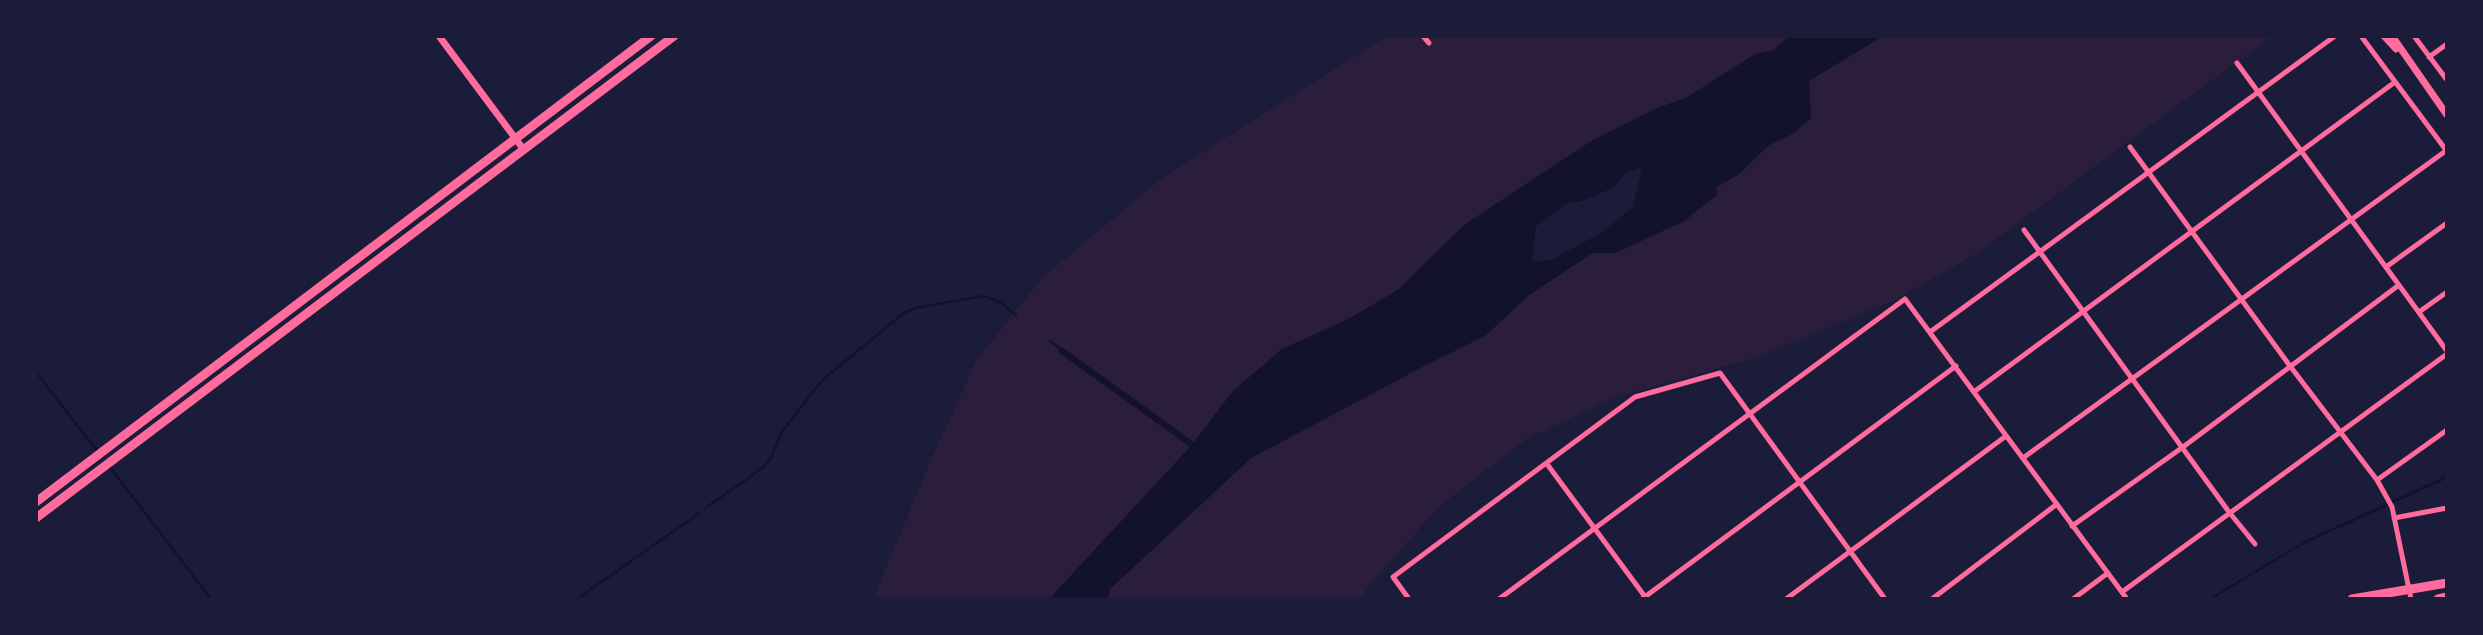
<!DOCTYPE html>
<html>
<head>
<meta charset="utf-8">
<style>
	body { margin:0 }
	#map { position:relative; width:2483px; height:635px; overflow:hidden; background:#1b1b3a; font-family:Arial,sans-serif }
	canvas { display:block }
	.frame { position:absolute; inset:0; border:38px solid #1b1b3a; pointer-events:none }
</style>
</head>
<body>
<div id="map">
<canvas width="2483" height="635"></canvas>
<div class="frame"></div>
</div>
<script>
const g = document.querySelector('canvas').getContext('2d');
g.lineJoin = 'round';
function fillPath(path, color) {
  g.fillStyle = color;
  g.fill(path, 'evenodd');
}
function poly(rows) {
  const path = new Path2D();
  for (const r of rows) {
    path.moveTo(r[0], r[1]);
    for (let i = 2; i < r.length; i += 2) path.lineTo(r[i], r[i + 1]);
  }
  return path;
}
function stroke(path, color, width, dash) {
  g.strokeStyle = color;
  g.lineWidth = width;
  g.lineCap = dash ? 'butt' : 'round';
  g.setLineDash(dash || []);
  g.stroke(path);
}
const green = poly([
	[1387,36,1789,36,1772,51,1755,54,1686,98,1657,108,1593,140,1464,225,1398,290,1233,391,1194,443,1049,599,873,599,927,469,977,359,1044,276,1162,178],
	[1883,36,2272,36,1976,254,1895,300,1757,357,1611,399,1525,440,1440,506,1370,584,1361,599,1108,599,1110,589,1251,458,1426,365,1485,336,1529,295,1593,252,1615,253,1684,221,1717,195,1717,187,1739,174,1769,145,1794,133,1808,81]
]);
const water = poly([
	[1789,36,1883,36,1809,81,1811,118,1794,133,1769,145,1739,174,1717,187,1717,195,1684,221,1615,253,1593,253,1529,295,1485,336,1426,365,1251,458,1110,589,1108,599,1049,599,1190,447,1058,352,1062,347,1194,442,1233,391,1282,349,1346,320,1398,290,1464,225,1593,140,1657,108,1686,98,1755,54,1772,51],
	[1642,167,1633,207,1603,232,1553,259,1532,262,1536,226,1569,202,1579,202,1613,188,1625,173]
]);
const stream = poly([
	[1050,341,1063,351],
	[36,372,98,452],
	[109,466,211,599],
	[704,509,764,467,771,458,781,433,815,389,826,377,904,313,915,308,984,296,1000,302,1016,315],
	[577,599,698,514],
	[2210,599,2303,543,2447,477]
]);
const minor = poly([
	[1423,36,1429,43],
	[2361,36,2446,150],
	[2414,36,2447,80],
	[2429,57,2447,44],
	[2237,63,2447,351],
	[2130,147,2290,366,2377,480,2392,507,2411,599],
	[2024,230,2229,512,2255,544],
	[2386,267,2447,223],
	[2419,312,2447,292],
	[1930,332,2335,36],
	[1975,391,2395,82],
	[2023,458,2447,150],
	[1547,464,1646,598],
	[2377,480,2447,430],
	[2394,518,2447,508],
	[2072,526,2183,447,2399,285],
	[2122,592,2447,354],
	[1409,599,1393,577,1635,397,1720,373,1885,599],
	[1499,599,1905,299,2127,599],
	[1642,599,1956,366],
	[1786,599,2006,436],
	[1932,599,2057,504],
	[2073,599,2108,573]
]);
const tertiary = poly([
	[439,36,524,150],
	[2384,36,2396,49],
	[2392,36,2447,115]
]);
const primary = poly([
	[36,502,651,36],
	[36,518,674,36]
]);
const trunk = poly([
	[2352,599,2447,583],
	[2438,599,2447,597]
]);
fillPath(green, '#2a1e3b');
fillPath(water, '#12122b');
stroke(stream, '#12122b', 2.5);
stroke(minor, '#ff6b9d', 5);
stroke(tertiary, '#ff6b9d', 7);
stroke(primary, '#ff6b9d', 9);
stroke(trunk, '#ff6b9d', 9);
</script>
</body>
</html>
